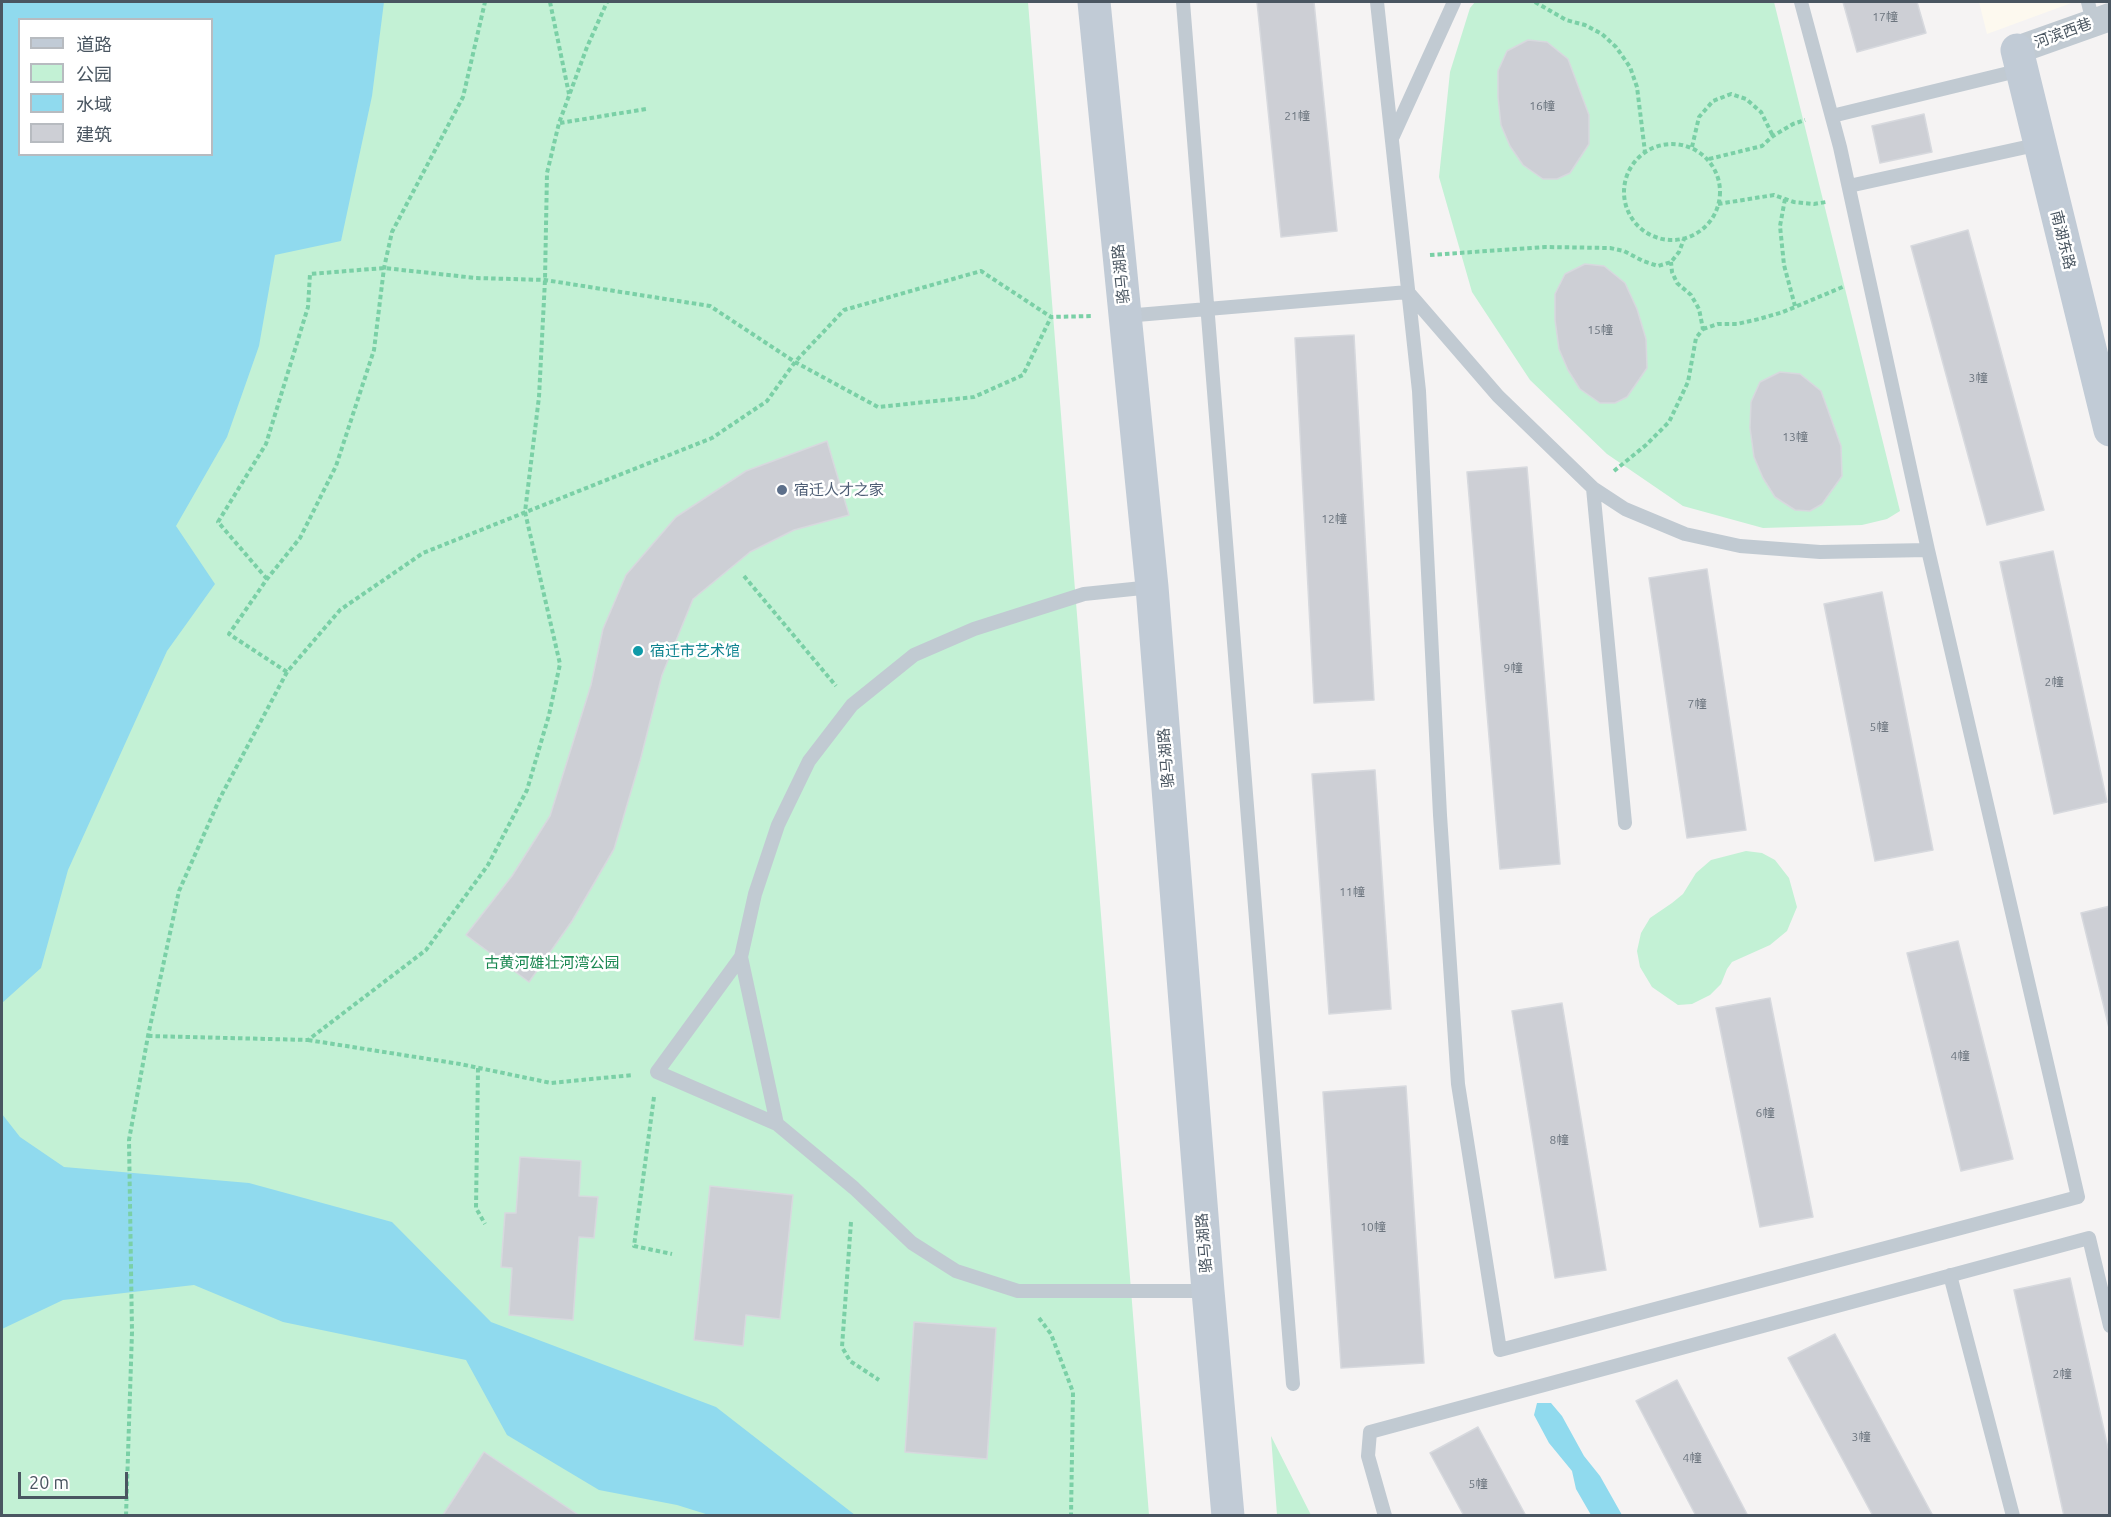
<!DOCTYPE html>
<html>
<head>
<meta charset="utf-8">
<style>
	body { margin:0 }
	#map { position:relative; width:2111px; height:1517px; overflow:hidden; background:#f5f3f3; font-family:Ubuntu,"Noto Sans SC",sans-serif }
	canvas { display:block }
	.frame { position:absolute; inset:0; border:3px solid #4a5661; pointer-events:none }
	.legend { position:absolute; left:18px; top:18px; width:195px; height:138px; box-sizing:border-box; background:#fff; border:2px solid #b7bbc0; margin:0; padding:8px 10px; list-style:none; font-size:18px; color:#4a5661 }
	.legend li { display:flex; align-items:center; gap:12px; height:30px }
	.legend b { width:30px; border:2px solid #b7bbc0 }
	.scale { position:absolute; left:18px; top:1472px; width:110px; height:27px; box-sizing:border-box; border:3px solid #4a5661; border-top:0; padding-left:8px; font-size:18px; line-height:21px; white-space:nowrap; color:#4a5661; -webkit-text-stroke:4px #fff; paint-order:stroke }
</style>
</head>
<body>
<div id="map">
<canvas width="2111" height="1517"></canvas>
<div class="frame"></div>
<ul class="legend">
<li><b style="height:8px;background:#c1cbd6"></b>道路</li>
<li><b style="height:16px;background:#c3f1d5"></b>公园</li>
<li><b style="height:16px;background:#90daee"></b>水域</li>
<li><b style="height:16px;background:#cdcfd5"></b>建筑</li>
</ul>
<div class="scale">20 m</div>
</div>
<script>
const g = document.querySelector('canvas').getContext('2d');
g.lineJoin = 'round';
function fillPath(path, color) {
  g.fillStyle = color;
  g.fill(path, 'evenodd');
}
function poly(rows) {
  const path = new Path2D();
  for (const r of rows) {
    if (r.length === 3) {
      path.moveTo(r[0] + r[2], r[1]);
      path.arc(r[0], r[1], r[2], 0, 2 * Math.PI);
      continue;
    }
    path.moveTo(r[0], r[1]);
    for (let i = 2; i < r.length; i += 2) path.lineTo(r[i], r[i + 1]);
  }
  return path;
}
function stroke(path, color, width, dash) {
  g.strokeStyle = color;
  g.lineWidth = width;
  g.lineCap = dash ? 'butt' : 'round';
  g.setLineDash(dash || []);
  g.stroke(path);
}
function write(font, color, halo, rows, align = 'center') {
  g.font = font + ' Ubuntu,"Noto Sans SC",sans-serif';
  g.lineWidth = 5;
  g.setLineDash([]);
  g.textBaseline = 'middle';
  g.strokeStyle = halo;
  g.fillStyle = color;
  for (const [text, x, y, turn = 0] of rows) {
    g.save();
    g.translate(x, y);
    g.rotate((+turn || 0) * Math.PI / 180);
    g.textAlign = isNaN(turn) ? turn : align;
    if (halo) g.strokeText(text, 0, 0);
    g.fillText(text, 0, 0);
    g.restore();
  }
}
const commercial = poly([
	[1979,2,2074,2,1987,34]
]);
const green = poly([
	[2,2,1028,2,1149,1515,2,1516],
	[20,20,212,20,212,154,20,154],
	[1475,2,1774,2,1900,511,1887,519,1862,525,1763,528,1683,506,1607,454,1530,380,1472,292,1439,177,1450,72,1470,8],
	[1746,851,1762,853,1775,860,1789,878,1797,907,1787,931,1770,945,1732,962,1727,969,1721,984,1710,995,1692,1004,1678,1005,1652,987,1640,967,1637,951,1641,933,1650,918,1672,903,1683,894,1696,873,1711,860],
	[1271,1436,1311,1515,1277,1515]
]);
const water = poly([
	[2,2,384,2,372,96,341,241,275,255,259,346,227,437,176,526,215,584,167,651,68,870,41,968,2,1003],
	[20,20,212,20,212,154,20,154],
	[2,1114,20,1137,64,1167,249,1183,392,1222,491,1322,716,1407,855,1515,709,1515,677,1505,599,1490,507,1435,466,1360,283,1322,194,1285,63,1300,2,1329],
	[1537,1403,1551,1403,1562,1416,1584,1456,1600,1476,1622,1515,1591,1515,1576,1489,1572,1471,1549,1443,1534,1415]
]);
const building = poly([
	[1257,2,1314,2,1337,231,1281,237,1257,2],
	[1843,2,1917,2,1926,33,1857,52,1843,2],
	[1528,40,1547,42,1568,59,1589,115,1589,144,1570,173,1557,179,1543,179,1523,165,1510,146,1501,125,1498,97,1498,71,1507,51,1528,40],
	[1924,114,1932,152,1880,163,1872,126,1924,114],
	[1968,230,2044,510,1987,525,1911,246,1968,230],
	[1585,264,1604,266,1625,283,1637,309,1646,339,1647,368,1627,397,1615,403,1600,403,1580,389,1568,370,1559,349,1555,320,1555,294,1565,274,1585,264],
	[1354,335,1374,700,1314,703,1295,338,1354,335],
	[1780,372,1800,374,1821,391,1841,446,1842,476,1822,504,1810,511,1795,510,1775,497,1763,478,1754,457,1750,428,1751,402,1760,382,1780,372],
	[827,441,849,515,794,530,750,552,693,599,662,675,640,761,614,849,572,921,529,982,466,935,512,876,550,816,591,685,603,629,626,575,676,517,746,471,827,441],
	[1527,467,1560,864,1500,869,1467,472,1527,467],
	[2053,551,2107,802,2054,814,2000,562,2053,551],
	[1707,569,1746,830,1687,838,1649,578,1707,569],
	[1882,592,1933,850,1875,861,1824,604,1882,592],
	[1375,770,1391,1009,1329,1014,1312,774,1375,770],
	[2110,906,2110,1032,2081,913,2110,906],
	[1958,941,2013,1159,1961,1171,1907,953,1958,941],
	[1770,998,1813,1217,1760,1227,1716,1008,1770,998],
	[1562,1003,1606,1270,1555,1278,1512,1011,1562,1003],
	[1406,1086,1424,1363,1341,1368,1323,1092,1406,1086],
	[520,1157,581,1161,579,1196,598,1197,594,1238,579,1237,573,1320,509,1315,512,1268,501,1267,505,1213,516,1213,520,1157],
	[710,1186,793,1195,780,1319,746,1315,743,1346,694,1340,710,1186],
	[2070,1278,2110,1457,2110,1516,2064,1516,2014,1290,2070,1278],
	[914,1322,996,1328,987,1459,905,1452,914,1322],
	[1835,1334,1933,1516,1873,1516,1788,1358,1835,1334],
	[1677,1380,1748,1516,1696,1516,1636,1401,1677,1380],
	[1478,1427,1526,1516,1464,1516,1430,1453,1478,1427],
	[484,1452,580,1516,443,1515,484,1452]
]);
const path = poly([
	[550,2,569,94],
	[1535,2,1566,20,1585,25,1602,34,1616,47,1630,67,1637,87,1645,152],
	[560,123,646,109],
	[1672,192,48],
	[1692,147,1699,117,1713,101,1731,94,1746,99,1761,112,1773,136],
	[1709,159,1762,146,1773,136,1793,124,1805,120],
	[1785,199,1780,226,1784,265,1795,306],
	[1718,204,1774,195,1794,202,1814,204,1826,202],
	[1430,255,1545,247,1610,248,1624,251,1643,261,1658,266,1671,262,1679,252,1684,239],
	[1703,329,1718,324,1737,324,1759,319,1783,312,1845,286],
	[1614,471,1646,445,1669,422,1688,382,1696,338,1703,329,1699,309,1691,295,1677,283,1672,272,1671,262],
	[744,576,836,686],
	[267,579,218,522,266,444,308,307,310,274,384,268,476,278,545,280,710,306,795,362,878,407,974,397,1023,375,1051,317],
	[287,672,229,634,267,579,300,538,336,466,374,350,384,268,392,232,463,97,485,2],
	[148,1036,308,1040,426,950,488,865,527,790,549,715,560,664,525,512,539,397,545,280,547,173,559,123,587,47,607,2],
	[308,1040,460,1064,551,1083,633,1075],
	[478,1068,476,1208,485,1224],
	[654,1097,634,1246,672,1254],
	[851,1222,842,1347,850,1361,879,1380],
	[1039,1318,1051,1334,1073,1392,1071,1516],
	[126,1516,132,1332,129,1140,148,1036,179,891,220,798,287,672,340,610,423,553,712,438,767,401,795,362,844,310,981,271,1051,317,1092,316]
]);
const lane = poly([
	[1183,2,1293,1384],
	[1377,2,1419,391,1440,815,1458,1084,1500,1350,2078,1197,1928,550,1840,147,1801,2],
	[2088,2,2093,22],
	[1832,116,2021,70],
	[1393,136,1454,2],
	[1849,186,2040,144],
	[1125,316,1408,292,1498,396,1593,488,1625,509,1685,534,1740,546,1820,552,1928,550],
	[1593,488,1625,823],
	[1152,587,1084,594,974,629,914,655,852,705,809,761,778,825,755,894,741,957,777,1124,854,1188,912,1243,956,1271,1018,1291,1208,1291],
	[741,957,657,1072,777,1124],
	[1950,1275,2013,1516],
	[1385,1516,1368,1456,1370,1432,2089,1238,2110,1326]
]);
const street = poly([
	[2017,50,2110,17]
]);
const secondary = poly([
	[1094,2,1152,587,1208,1291,1228,1516],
	[2017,50,2110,430]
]);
const markers = [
	[782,490,6,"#5c6f8a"],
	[638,651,6,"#0f9aa8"]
];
const numberNames = [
	["17幢",1885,17],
	["16幢",1542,106],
	["21幢",1297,116],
	["15幢",1600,330],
	["3幢",1978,378],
	["13幢",1795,437],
	["12幢",1334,519],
	["9幢",1513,668],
	["2幢",2054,682],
	["7幢",1697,704],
	["5幢",1879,727],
	["11幢",1352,892],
	["4幢",1960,1056],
	["6幢",1765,1113],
	["8幢",1559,1140],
	["10幢",1373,1227],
	["2幢",2062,1374],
	["3幢",1861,1437],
	["4幢",1692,1458],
	["5幢",1478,1484]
];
const streetNames = [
	["河滨西巷",2063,33,-20],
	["南湖东路",2063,240,76],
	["骆马湖路",1121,274,-96],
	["骆马湖路",1166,758,-95],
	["骆马湖路",1204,1243,-95]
];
const serviceNames = [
	["宿迁人才之家",794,490]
];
const cultureNames = [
	["宿迁市艺术馆",650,651]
];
const parkNames = [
	["古黄河雄壮河湾公园",552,963]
];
fillPath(commercial, '#fdf9ef');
fillPath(green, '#c3f1d5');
fillPath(water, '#90daee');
fillPath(building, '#cdcfd5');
stroke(building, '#d7d9de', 1.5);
stroke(path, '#7ad0a6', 4, [4.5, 3]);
stroke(lane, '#c1cad2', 14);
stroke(street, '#c1cad2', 28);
stroke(secondary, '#c1cbd6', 33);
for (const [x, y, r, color] of markers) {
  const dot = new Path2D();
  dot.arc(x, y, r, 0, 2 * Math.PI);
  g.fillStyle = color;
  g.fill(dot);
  stroke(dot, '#fff', 2);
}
write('12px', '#6b747e', null, numberNames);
write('15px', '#4a5661', '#fff', streetNames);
write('15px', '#4e5e75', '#fff', serviceNames, 'left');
write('15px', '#0d838f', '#fff', cultureNames, 'left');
write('15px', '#17864f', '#fff', parkNames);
</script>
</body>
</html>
